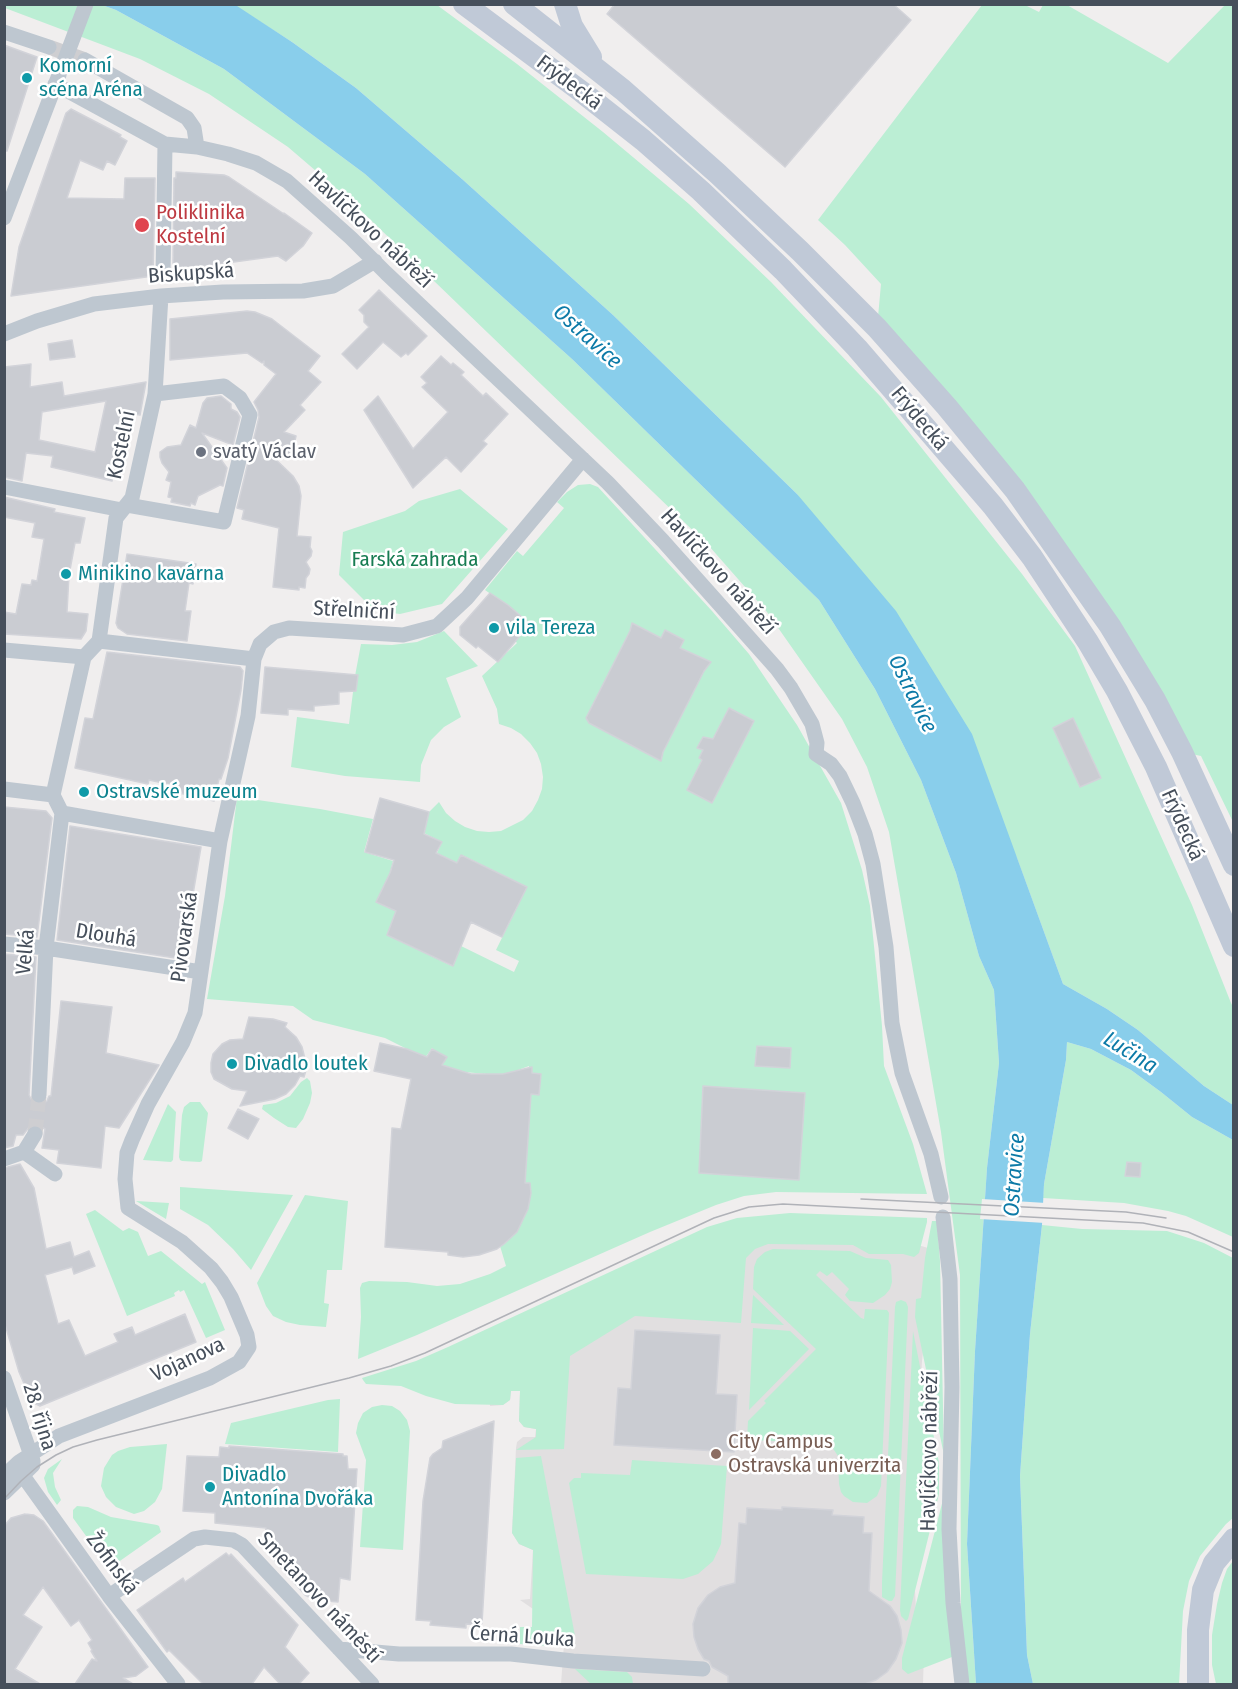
<!DOCTYPE html>
<html>
<head>
<meta charset="utf-8">
<style>
	body { margin:0 }
	#map { position:relative; width:1238px; height:1689px; overflow:hidden; background:#f0eeee; font-family:"Fira Sans Condensed",sans-serif }
	canvas { display:block }
	.frame { position:absolute; inset:0; border:6px solid #464f5b; pointer-events:none }
</style>
</head>
<body>
<div id="map">
<canvas width="1238" height="1689"></canvas>
<div class="frame"></div>
</div>
<script>
const g = document.querySelector('canvas').getContext('2d');
g.lineJoin = 'round';
function fillPath(path, color) {
  g.fillStyle = color;
  g.fill(path, 'evenodd');
}
function poly(rows) {
  const path = new Path2D();
  for (const r of rows) {
    path.moveTo(r[0], r[1]);
    for (let i = 2; i < r.length; i += 2) path.lineTo(r[i], r[i + 1]);
  }
  return path;
}
function stroke(path, color, width, dash) {
  g.strokeStyle = color;
  g.lineWidth = width;
  g.lineCap = dash ? 'butt' : 'round';
  g.setLineDash(dash || []);
  g.stroke(path);
}
function write(font, color, halo, rows, align = 'center') {
  g.font = font + ' "Fira Sans Condensed",sans-serif';
  g.lineWidth = 5;
  g.setLineDash([]);
  g.textBaseline = 'middle';
  g.strokeStyle = halo;
  g.fillStyle = color;
  for (const [text, x, y, turn = 0] of rows) {
    g.save();
    g.translate(x, y);
    g.rotate((+turn || 0) * Math.PI / 180);
    g.textAlign = isNaN(turn) ? turn : align;
    if (halo) g.strokeText(text, 0, 0);
    g.fillText(text, 0, 0);
    g.restore();
  }
}
const education = poly([
	[732,1236,918,1245,935,1250,922,1361,916,1460,913,1555,917,1627,924,1652,923,1684,561,1684,565,1631,520,1600,530,1599,533,1550,519,1544,512,1533,516,1448,517,1442,523,1437,535,1437,536,1429,524,1427,519,1421,520,1391,511,1391,510,1400,503,1405,490,1406,490,1384]
]);
const green = poly([
	[4,5,102,5,116,10,224,69,365,174,572,359,819,600,875,689,921,780,956,873,979,956,994,990,999,1063,987,1168,975,1351,967,1544,976,1684,968,1684,961,1616,960,1275,941,1132,889,832,867,767,842,719,767,612,709,546,351,201,288,147,209,94,140,59,5,8],
	[234,5,437,5,517,64,603,132,689,204,771,282,881,397,1022,574,1075,646,1192,905,1231,1003,1234,1009,1233,1105,1204,1086,1138,1030,1107,1009,1063,984,1017,858,797,494,613,315,462,179,356,88,292,42],
	[982,5,1025,5,1039,12,1043,5,1067,5,1168,63,1225,5,1233,5,1233,822,1201,756,1182,752,1110,626,877,328,881,284,845,245,818,220],
	[590,484,598,487,712,611,749,654,797,725,841,803,862,870,870,906,882,1026,884,1066,913,1144,927,1194,776,1192,744,1196,716,1205,650,1232,417,1335,358,1359,361,1317,360,1288,362,1283,369,1281,407,1282,437,1286,460,1284,490,1274,506,1266,500,1246,521,1184,528,1094,536,1094,537,1074,529,1072,529,1066,510,1073,498,1075,464,1072,439,1065,443,1057,432,1048,425,1058,385,1038,313,1020,293,1006,207,999,225,896,237,797,320,809,373,819,364,852,393,861,389,876,376,902,396,911,387,935,452,966,461,946,514,972,519,961,496,950,527,887,462,855,457,863,437,853,442,842,424,833,429,812,439,802,446,813,455,821,465,827,477,831,489,832,501,831,523,820,532,811,538,800,542,789,543,777,541,764,537,753,530,743,521,734,511,728,499,724,497,709,482,676,517,643,515,641,519,614,485,590,517,551,523,556,564,508,557,502,567,492,578,485],
	[460,489,508,529,442,604,400,614,375,611,339,575,343,532,405,511,419,501],
	[444,631,478,666,446,678,461,717,444,727,431,740,421,765,420,782,345,776,291,767,297,717,349,724,355,676,361,644,392,645,417,642],
	[1067,1042,1091,1049,1131,1070,1161,1092,1192,1117,1233,1140,1233,1237,1186,1216,1168,1211,1124,1203,1043,1198,1044,1184,1066,1060],
	[307,1078,310,1081,312,1093,310,1103,303,1119,296,1128,288,1127,274,1118,262,1109,263,1105,276,1103,290,1096,301,1082],
	[190,1102,200,1102,208,1113,202,1161,200,1162,182,1161,180,1160,179,1157,182,1115,184,1107],
	[168,1104,176,1112,173,1160,171,1162,143,1160],
	[180,1187,293,1195,251,1270,233,1249,208,1225,180,1209],
	[305,1195,348,1201,342,1270,327,1270,324,1303,329,1304,326,1327,300,1325,286,1322,273,1316,266,1306,257,1283],
	[136,1201,169,1203,166,1219],
	[95,1210,123,1231,129,1228,138,1232,148,1256,161,1251,202,1284,205,1282,225,1330,206,1338,184,1290,180,1292,179,1290,174,1293,175,1296,127,1316,86,1214],
	[790,1213,927,1218,927,1222,919,1253,914,1257,903,1254,869,1254,853,1245,768,1244,755,1249,746,1258,741,1323,635,1316,570,1356,564,1449,516,1450,536,1437,536,1429,524,1427,519,1421,520,1391,511,1391,510,1400,503,1405,455,1404,426,1396,401,1386,366,1384,363,1380,362,1378,416,1361,448,1347,707,1227,737,1218],
	[932,1221,937,1221,940,1261,944,1455,915,1317,916,1299,921,1298,925,1258],
	[1042,1225,1082,1229,1167,1231,1204,1243,1233,1258,1233,1518,1226,1524,1200,1556,1189,1581,1183,1611,1179,1684,1033,1684,1027,1655,1020,1476,1030,1334],
	[773,1249,850,1251,866,1258,888,1260,891,1265,892,1282,890,1289,885,1295,873,1303,850,1301,845,1295,849,1289,832,1272,827,1276,820,1271,816,1275,861,1318,864,1319,865,1309,887,1310,889,1313,881,1486,877,1496,867,1503,853,1502,844,1496,841,1492,839,1484,838,1456,832,1447,819,1443,747,1440,748,1421,766,1403,764,1401,816,1349,753,1289,754,1267,757,1259,765,1252],
	[753,1295,784,1325,751,1323],
	[901,1300,906,1302,908,1307,895,1596,892,1601,889,1601,882,1597,882,1582,895,1307,896,1302],
	[753,1328,790,1331,809,1349,749,1410],
	[913,1331,939,1463,939,1494,908,1619,906,1621,901,1616,900,1610],
	[340,1399,338,1452,225,1444,231,1423,328,1400],
	[382,1405,392,1406,400,1411,407,1420,410,1431,403,1550,360,1547,366,1460,356,1433,358,1423,363,1413,372,1407],
	[167,1444,162,1489,155,1502,144,1511,134,1514,116,1507,106,1497,101,1486,104,1468,112,1455,118,1451,130,1447],
	[541,1456,575,1636,572,1636,570,1644,563,1647,520,1644,520,1627,532,1627,533,1550,519,1544,512,1533,516,1458],
	[62,1459,53,1473,55,1487,61,1500,57,1505,48,1492,44,1478,48,1469],
	[632,1460,727,1466,721,1544,713,1561,698,1574,683,1579,586,1574,569,1483,574,1478,581,1478,581,1473,630,1475],
	[945,1492,952,1657,908,1674,902,1669,902,1658],
	[77,1506,88,1507,111,1517,157,1525,159,1526,161,1532,117,1563,114,1565,109,1564,105,1562,73,1518,73,1510],
	[1233,1561,1233,1684,1216,1684,1212,1665,1212,1635,1217,1604,1222,1583,1227,1569],
	[575,1669,627,1672,632,1677,633,1684,591,1684]
]);
const water = poly([
	[234,4,292,42,356,88,462,179,613,315,797,494,896,611,972,734,1063,984,1107,1009,1138,1030,1204,1086,1233,1105,1233,1140,1192,1117,1161,1092,1131,1070,1091,1049,1067,1042,1066,1060,1044,1184,1042,1225,1030,1334,1020,1476,1027,1655,1033,1684,976,1684,967,1544,975,1351,987,1168,999,1063,994,990,979,956,956,873,921,780,875,689,819,600,572,359,365,174,224,69,116,10,102,5]
]);
const pier = poly([
	[982,1199,1046,1203,1045,1223,980,1219]
]);
const building = poly([
	[615,4,893,4,911,20,785,167,607,14,615,4],
	[4,45,37,57,7,151,4,151,4,45],
	[71,109,121,135,120,137,127,141,115,165,107,161,103,170,80,160,67,198,124,199,125,178,155,178,153,276,11,296,19,247,66,113,71,109],
	[176,172,224,175,229,177,284,214,284,213,312,233,303,246,286,261,278,256,197,267,173,267,174,178,176,178,176,172],
	[379,290,427,336,408,355,406,353,401,357,383,342,357,369,342,354,369,327,364,322,364,315,359,310,379,290],
	[247,311,255,312,272,319,320,356,308,371,321,382,300,405,305,410,284,432,296,436,292,454,269,453,293,476,299,486,301,496,297,536,311,537,310,547,312,551,311,556,306,562,310,569,309,574,306,578,305,588,299,587,299,590,273,587,279,528,242,519,244,510,237,508,259,417,258,410,254,402,276,374,264,365,264,361,262,363,247,353,170,360,170,319,247,311],
	[72,340,75,357,50,360,48,344,72,340],
	[441,356,451,365,453,363,464,372,461,375,483,396,486,393,508,414,483,441,487,444,461,472,446,457,413,488,364,410,378,396,413,449,448,412,422,387,427,383,421,377,441,356],
	[31,364,30,387,62,382,64,396,146,382,140,415,127,413,112,481,51,467,53,456,26,453,22,481,4,477,4,367,31,364],
	[106,401,95,452,39,440,42,412,106,401],
	[221,396,231,404,231,409,237,412,240,417,233,445,202,433,227,468,223,486,220,485,198,496,195,505,191,503,190,506,171,502,172,498,168,497,171,482,166,480,169,472,162,463,160,457,160,452,167,447,181,445,190,425,196,428,203,403,207,398,221,396],
	[4,497,55,509,54,512,85,518,80,543,75,543,69,575,67,612,88,614,86,631,81,639,4,634,4,612,16,614,22,584,31,585,32,580,37,581,44,539,32,537,35,523,4,517,4,497],
	[127,554,196,564,193,584,189,583,185,611,191,611,187,641,127,634,118,628,116,623,127,554],
	[490,593,508,605,530,624,498,662,478,646,476,648,460,635,460,627,490,593],
	[632,623,661,638,665,630,684,640,680,648,711,662,704,671,663,752,661,761,589,723,586,718,630,631,632,623],
	[107,652,240,667,243,671,241,690,228,758,221,779,219,779,214,801,175,792,177,786,149,780,148,784,75,768,85,718,93,719,107,652],
	[265,667,358,675,356,691,339,692,339,704,314,706,314,711,288,709,288,715,261,713,265,667],
	[729,708,754,721,712,803,687,790,702,760,699,758,703,750,697,748,703,737,713,739,729,708],
	[1073,718,1101,778,1080,787,1053,728,1073,718],
	[380,798,429,812,424,834,442,842,436,853,457,863,461,855,527,887,502,937,471,922,453,966,387,935,396,911,376,902,390,873,394,860,365,852,380,798],
	[4,807,46,811,52,818,37,937,4,934,4,807],
	[70,826,201,847,182,959,57,940,70,826],
	[4,954,36,957,29,1095,33,1103,38,1105,43,1104,47,1101,49,1096,51,1096,61,1001,112,1007,106,1053,159,1065,119,1128,105,1126,101,1168,57,1163,59,1150,42,1148,45,1129,36,1124,30,1126,23,1135,16,1135,13,1146,4,1148,4,954],
	[249,1017,273,1019,287,1023,285,1027,296,1037,302,1047,307,1067,304,1077,300,1076,295,1085,286,1094,275,1099,240,1106,247,1091,232,1089,214,1079,211,1072,211,1063,213,1054,222,1044,230,1040,243,1039,249,1017],
	[380,1043,407,1049,427,1057,432,1049,447,1057,442,1065,471,1074,503,1074,532,1067,532,1073,541,1074,539,1095,531,1094,525,1183,530,1183,531,1193,528,1209,517,1232,504,1244,497,1249,479,1255,463,1257,448,1255,448,1252,385,1247,392,1128,401,1129,411,1079,374,1071,380,1043],
	[757,1046,791,1048,790,1068,755,1066,757,1046],
	[703,1086,805,1093,799,1180,699,1173,703,1086],
	[238,1109,259,1119,248,1139,228,1128,238,1109],
	[1127,1162,1141,1163,1140,1177,1125,1176,1127,1162],
	[20,1164,34,1188,46,1249,70,1242,74,1257,89,1251,95,1266,74,1274,72,1267,45,1275,58,1324,69,1320,85,1356,118,1342,114,1334,132,1327,135,1335,185,1314,196,1342,40,1406,32,1402,19,1372,4,1321,4,1168,20,1164],
	[635,1330,720,1335,716,1394,737,1395,734,1452,614,1445,618,1388,631,1389,635,1330],
	[494,1421,482,1623,481,1625,466,1624,466,1628,430,1625,431,1621,416,1620,423,1501,430,1458,433,1454,442,1448,443,1441,494,1421],
	[229,1446,343,1454,343,1456,347,1456,348,1469,357,1469,350,1580,340,1578,338,1602,315,1600,305,1595,265,1549,266,1528,215,1523,215,1513,183,1511,187,1456,219,1457,220,1447,229,1448,229,1446],
	[782,1507,833,1510,832,1515,864,1517,863,1533,872,1533,869,1591,890,1606,897,1616,901,1630,902,1643,896,1659,887,1672,876,1680,865,1684,728,1684,728,1676,712,1667,709,1661,704,1659,698,1649,694,1637,693,1624,698,1608,708,1595,720,1587,735,1583,739,1523,746,1524,747,1508,782,1510,782,1507],
	[25,1514,34,1515,43,1521,148,1667,136,1676,123,1678,133,1684,75,1684,92,1659,97,1661,91,1651,92,1650,88,1643,92,1640,79,1620,71,1626,43,1587,23,1615,42,1627,15,1669,40,1684,4,1684,4,1526,11,1518,25,1514],
	[226,1553,229,1556,231,1554,298,1625,285,1647,309,1673,299,1684,280,1684,264,1667,252,1684,203,1684,169,1650,167,1652,137,1610,183,1578,185,1582,226,1553]
]);
const streetTunnel = poly([
	[49,47,85,60],
	[35,1134,39,1095]
]);
const street = poly([
	[4,32,49,47],
	[85,60,187,118,194,128,197,147],
	[55,84,165,144,197,147,228,154,256,163,287,181,351,238,386,273,608,483,663,541,777,669,791,688,812,724,817,743,816,754,831,764,840,776,853,803,865,834,873,864,886,947,892,1023,902,1073,931,1154,941,1197],
	[4,218,59,75],
	[163,276,165,144],
	[4,334,37,321,94,304,161,296,223,292,303,291,333,286,375,261],
	[4,487,122,510],
	[127,505,224,522,250,415,240,398,224,386,155,394],
	[99,641,254,659],
	[4,650,84,657,99,641,116,518,132,498,155,394,161,296],
	[4,789,53,795],
	[62,813,53,795,84,657],
	[62,813,220,841],
	[4,944,46,948,201,972],
	[39,1095,46,948,62,813],
	[24,1152,55,1174],
	[24,1152,35,1134],
	[4,1159,24,1152],
	[943,1217,950,1279,952,1387,949,1529,953,1603,962,1684],
	[4,1378,33,1461,33,1465,4,1493],
	[16,1466,109,1596,178,1684],
	[4,1476,19,1462,59,1436,210,1378,239,1362,249,1347,247,1335,231,1297,222,1282,211,1268,182,1242,128,1208,125,1179,127,1153,132,1140,148,1104,183,1042,195,1013,220,841,248,716,254,659,260,644,274,632,289,628,403,635,437,626,467,598,583,459],
	[109,1596,194,1539,205,1537,233,1540,242,1545,372,1684],
	[339,1649,399,1654,511,1654,573,1661,703,1669]
]);
const secondary = poly([
	[464,4,582,92,643,140,701,191,783,270,857,348,993,506,1032,557,1088,642,1117,691,1156,767,1234,946],
	[514,4,623,90,717,173,800,251,877,328,947,407,1015,490,1110,626,1155,700,1182,752,1234,865],
	[565,4,572,26,591,57],
	[1198,1684,1198,1630,1203,1590,1214,1563,1234,1539]
]);
const tram = poly([
	[861,1199,1126,1212,1166,1218],
	[4,1499,21,1481,37,1467,56,1455,73,1447,97,1440,349,1378,391,1366,425,1353,714,1218,749,1207,783,1204,1143,1223,1188,1232,1234,1252]
]);
const streetBridge = poly([
	[61,70,86,4]
]);
const markers = [
	[27,78,6,"#0f9aa8"],
	[142,225,8,"#e0444e"],
	[201,452,6,"#6b7280"],
	[66,574,6,"#0f9aa8"],
	[494,628,6,"#0f9aa8"],
	[84,792,6,"#0f9aa8"],
	[232,1064,6,"#0f9aa8"],
	[716,1454,6,"#8d6e63"],
	[210,1487,6,"#0f9aa8"]
];
const cultureNames = [
	["Komorní",39,66],
	["scéna Aréna",39,90],
	["Minikino kavárna",78,574],
	["vila Tereza",506,628],
	["Ostravské muzeum",96,792],
	["Divadlo loutek",244,1064],
	["Divadlo",222,1475],
	["Antonína Dvořáka",222,1499]
];
const streetNames = [
	["Frýdecká",569,83,37],
	["Havlíčkovo nábřeží",370,230,43],
	["Biskupská",191,274,-4],
	["Frýdecká",919,419,50],
	["Kostelní",122,445,-78],
	["Havlíčkovo nábřeží",718,572,48],
	["Střelniční",354,611,3],
	["Frýdecká",1182,825,66],
	["Dlouhá",106,936,9],
	["Pivovarská",185,937,-82],
	["Velká",26,952,-85],
	["Vojanova",188,1360,-25],
	["28. října",39,1417,73],
	["Havlíčkovo nábřeží",930,1451,-89],
	["Žofinská",112,1564,53],
	["Smetanovo náměstí",319,1598,47],
	["Černá Louka",522,1637,4]
];
const healthNames = [
	["Poliklinika",156,213],
	["Kostelní",156,237]
];
const worshipNames = [
	["svatý Václav",213,452]
];
const parkNames = [
	["Farská zahrada",415,560]
];
const educationNames = [
	["City Campus",728,1442],
	["Ostravská univerzita",728,1466]
];
const waterNames = [
	["Ostravice",587,337,42],
	["Ostravice",912,694,64],
	["Lučina",1130,1053,32],
	["Ostravice",1015,1175,-86]
];
fillPath(education, '#e1dfe0');
fillPath(green, '#bbeed4');
fillPath(water, '#89ceeb');
fillPath(pier, '#f0eeee');
fillPath(building, '#caccd2');
stroke(building, '#d2d3d9', 1.5);
stroke(streetTunnel, '#ceced1', 15, [15, 8]);
stroke(street, '#bec7d0', 15);
stroke(secondary, '#c0c9d7', 22);
stroke(tram, '#b0b2b8', 1.5);
stroke(streetBridge, '#bec7d0', 15);
for (const [x, y, r, color] of markers) {
  const dot = new Path2D();
  dot.arc(x, y, r, 0, 2 * Math.PI);
  g.fillStyle = color;
  g.fill(dot);
  stroke(dot, '#fff', 2);
}
write('21px', '#0d838f', '#fff', cultureNames, 'left');
write('21px', '#464f5b', '#fff', streetNames);
write('21px', '#be3a42', '#fff', healthNames, 'left');
write('21px', '#5b616d', '#fff', worshipNames, 'left');
write('21px', '#177c52', '#fff', parkNames);
write('21px', '#785e54', '#fff', educationNames, 'left');
write('italic 22px', '#0c7aa7', '#fff', waterNames);
</script>
</body>
</html>
